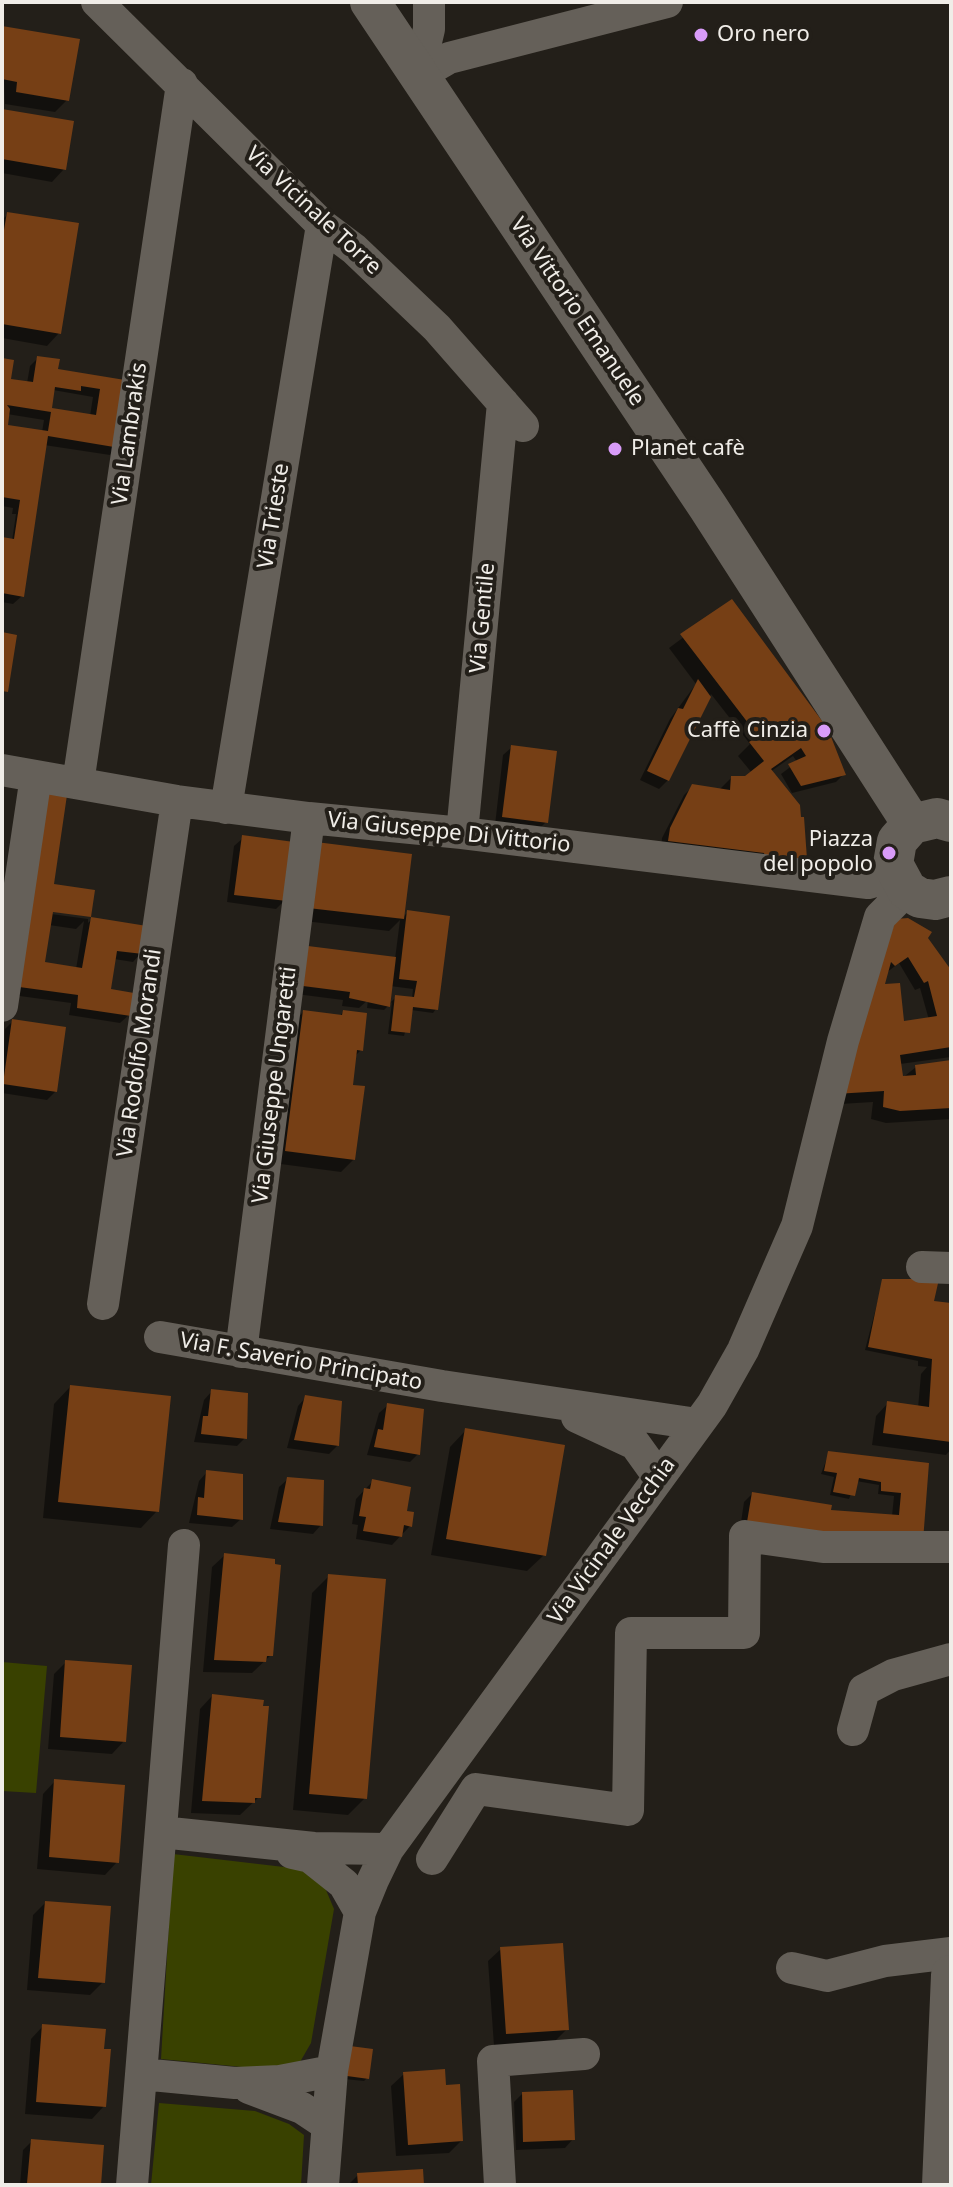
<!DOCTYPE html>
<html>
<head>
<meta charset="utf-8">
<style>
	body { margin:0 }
	#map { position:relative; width:953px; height:2187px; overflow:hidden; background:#231f19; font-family:"Noto Sans",sans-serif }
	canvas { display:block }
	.frame { position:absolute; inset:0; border:4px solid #f0ede8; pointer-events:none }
</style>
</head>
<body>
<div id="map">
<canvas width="953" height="2187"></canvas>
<div class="frame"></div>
</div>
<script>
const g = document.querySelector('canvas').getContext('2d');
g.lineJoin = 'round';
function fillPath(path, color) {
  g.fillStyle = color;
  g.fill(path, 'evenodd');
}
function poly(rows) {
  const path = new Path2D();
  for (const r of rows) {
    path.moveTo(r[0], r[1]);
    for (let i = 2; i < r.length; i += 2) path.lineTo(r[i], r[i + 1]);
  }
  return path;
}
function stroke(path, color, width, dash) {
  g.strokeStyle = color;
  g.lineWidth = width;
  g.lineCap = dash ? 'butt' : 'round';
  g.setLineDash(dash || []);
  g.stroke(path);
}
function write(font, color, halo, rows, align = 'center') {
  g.font = font + ' "Noto Sans",sans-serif';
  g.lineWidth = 8;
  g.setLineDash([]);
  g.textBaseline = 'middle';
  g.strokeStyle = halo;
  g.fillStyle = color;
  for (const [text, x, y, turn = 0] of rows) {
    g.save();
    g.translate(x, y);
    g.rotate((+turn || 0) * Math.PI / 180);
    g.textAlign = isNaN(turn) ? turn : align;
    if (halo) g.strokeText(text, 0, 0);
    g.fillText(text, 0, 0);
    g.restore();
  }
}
const green = poly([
	[2,1662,47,1666,36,1793,2,1791],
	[173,1854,318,1871,334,1909,311,2043,300,2062,263,2069,161,2059],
	[159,2103,255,2111,289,2124,304,2135,301,2185,151,2185]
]);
const shadow = poly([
	[2,28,67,100,55,112,5,104],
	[2,111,64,169,52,182,2,173],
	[8,214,59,333,47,346,2,338,2,220],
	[38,358,56,371,128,383,118,447,110,455,44,445,22,596,13,604,2,602,2,539,12,541,16,514,12,514,13,508,2,506,2,360,8,380,27,383,30,366],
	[53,390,93,397,90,416,50,409],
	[7,414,44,420,42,432,5,426],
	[731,602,844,774,836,782,792,793,781,774,797,762,793,756,770,772,805,858,792,871,661,849,662,838,684,795,693,786,719,790,731,778,745,778,752,773,738,756,750,744,711,694,668,780,659,789,640,780,670,719,696,684,669,648],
	[512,747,546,822,538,830,495,825,503,755],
	[243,838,285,900,276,909,227,902,234,846],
	[304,857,402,918,408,912,436,1009,433,1013,411,1010,404,1036,388,1034,392,1002,384,1010,367,1008,368,1000,359,1008,342,1006,343,1000,296,994,300,957,395,959,400,920,389,931,296,920],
	[390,986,413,989,412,999,396,997,388,1005],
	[51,910,51,914,88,919,88,923,91,920,141,953,133,962,114,959,109,991,129,1015,120,1023,69,1015,71,1003,5,994],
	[84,921,76,969,43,964,49,925,76,929],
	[926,938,951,974,951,1057,900,1064,901,1079,916,1067,951,1062,951,1119,886,1123,871,1119,873,1102,824,1105,878,950],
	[899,963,915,990,920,988,929,1020,897,1025,883,986,886,973],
	[303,1012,339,1017,343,1012,361,1050,354,1057,350,1086,354,1159,341,1172,273,1163,291,1025],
	[13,1021,55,1092,47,1100,2,1093,5,1029],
	[883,1281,931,1303,951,1305,951,1449,946,1455,872,1445,876,1416,888,1403,918,1408,921,1374,927,1367,918,1366,918,1361,865,1350],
	[70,1387,157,1511,141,1528,43,1518,54,1404],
	[212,1391,245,1438,237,1446,194,1442,204,1400],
	[306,1397,338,1445,329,1454,287,1448,298,1406],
	[388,1405,418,1454,410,1462,367,1455,379,1413],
	[466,1430,544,1555,527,1571,431,1555,450,1447],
	[829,1453,904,1463,921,1540,740,1529,744,1502,752,1494,829,1512,892,1516,894,1496,878,1494,879,1485,856,1481,849,1499,830,1495,834,1477,821,1474],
	[207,1472,241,1519,232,1527,189,1523,199,1481],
	[288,1479,321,1525,313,1534,270,1529,279,1487],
	[372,1482,404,1513,410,1526,392,1545,356,1539,358,1525,352,1524,356,1499],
	[225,1555,271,1655,252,1673,203,1672,212,1567],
	[329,1576,365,1798,348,1815,293,1810,312,1593],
	[66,1662,124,1741,112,1754,48,1749,54,1674],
	[212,1696,261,1708,259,1797,240,1815,191,1813,200,1709],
	[55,1781,117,1862,105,1875,37,1869,43,1794],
	[45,1903,103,1982,90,1995,27,1990,33,1915],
	[501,1949,567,2029,554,2042,494,2046,488,1961],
	[43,2026,104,2106,92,2119,25,2114,31,2039],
	[347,2052,367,2078,364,2081,344,2079],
	[404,2074,444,2087,461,2141,449,2153,396,2156,391,2086],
	[522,2094,573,2139,565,2148,516,2150,514,2102],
	[32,2141,102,2147,99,2185,20,2185,23,2150],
	[358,2175,422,2185,348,2185]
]);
const building = poly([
	[2,26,80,39,69,101,16,92,17,82,2,79],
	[2,109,74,121,66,170,2,159],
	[7,212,79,223,61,334,2,324,2,242],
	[37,356,60,359,58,369,131,381,120,448,48,436,24,597,2,593,2,537,14,539,20,500,2,497,2,358,14,360,11,379,33,382],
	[81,386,100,389,96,415,52,408,55,387,81,391],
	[7,405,51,412,48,431,8,425,10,409],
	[732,599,828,729,846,775,801,786,788,764,806,756,801,748,771,769,800,805,801,817,804,817,807,859,765,858,764,853,668,841,670,828,692,784,730,790,731,776,745,776,764,761,749,742,758,736,680,634],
	[2,632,17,635,8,692,2,691],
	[698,679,711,697,669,781,647,771,678,708,683,709],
	[511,745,557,751,548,823,502,817],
	[41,791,67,795,54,884,95,890,91,917,53,912,45,962,82,968,91,917,147,926,143,954,117,951,111,989,134,993,131,1016,77,1008,78,995,12,986],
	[242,835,294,842,287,901,234,895],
	[316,842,412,854,404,919,308,908],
	[407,910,450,916,438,1010,413,1007,410,1033,391,1031,395,995,414,997,417,981,399,979],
	[908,918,932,932,928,938,951,970,951,1047,900,1055,903,1076,916,1075,915,1065,951,1060,951,1108,900,1111,883,1107,884,1091,835,1094,896,919],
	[908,957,924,983,928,981,937,1016,904,1021,900,983,885,984,891,962,895,966],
	[308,946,396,957,390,1007,349,998,350,992,303,986],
	[303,1010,342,1015,343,1010,367,1013,363,1051,357,1050,353,1085,365,1086,355,1160,285,1151],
	[12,1019,66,1027,57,1092,3,1084],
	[882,1279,939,1279,934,1301,951,1303,951,1442,883,1433,887,1401,929,1407,932,1359,868,1347],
	[70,1385,171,1396,159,1512,58,1502],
	[211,1389,248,1393,247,1439,201,1434,203,1416,208,1416],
	[305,1395,342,1401,339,1446,294,1440],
	[387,1403,424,1409,420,1455,374,1447,378,1429,383,1430],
	[465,1428,565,1445,546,1556,446,1539],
	[828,1451,929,1463,923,1541,827,1535,747,1522,752,1492,832,1505,831,1510,899,1515,901,1493,881,1491,881,1482,859,1478,855,1496,833,1492,837,1473,824,1471],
	[206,1470,243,1474,243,1520,197,1515,198,1497,204,1498],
	[287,1477,324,1480,323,1526,278,1522],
	[372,1479,411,1487,407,1511,414,1512,412,1527,404,1525,402,1537,363,1531,366,1517,359,1516,364,1488,370,1489],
	[224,1553,275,1559,275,1564,281,1565,273,1656,267,1656,266,1662,214,1660],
	[328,1574,386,1579,367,1799,309,1794],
	[65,1660,132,1665,126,1742,60,1737],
	[212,1694,264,1700,263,1706,269,1706,261,1798,255,1798,255,1803,202,1801],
	[54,1779,125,1785,119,1863,49,1857],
	[45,1901,111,1906,105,1983,38,1978],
	[563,1943,569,2030,506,2034,500,1947],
	[42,2024,106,2029,104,2049,111,2049,106,2107,36,2102],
	[350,2046,373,2049,369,2079,347,2076],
	[445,2069,446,2085,460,2084,463,2141,408,2145,403,2072],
	[573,2090,575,2140,523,2142,522,2092],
	[31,2139,104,2145,101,2185,27,2183],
	[423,2169,424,2185,358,2185,357,2173]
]);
const minor = poly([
	[97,2,322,225,354,249,437,328,523,426],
	[418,76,449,58,667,2],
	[418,76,429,29,429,2],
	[2,770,177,801,309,818,462,833,868,883,896,875],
	[78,783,182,84],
	[226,808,322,225],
	[462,833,503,403],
	[2,1006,36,776],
	[922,1267,951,1268],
	[103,1304,177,801],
	[160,1337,442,1386,697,1424],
	[241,1352,309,818],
	[577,1417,635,1444,658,1476],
	[853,1730,864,1690,893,1675,951,1659],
	[161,1832,314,1848,388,1849],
	[292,1853,310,1857,344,1884,360,1912],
	[432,1859,476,1789,628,1810,631,1633,744,1633,745,1536,823,1547,951,1547],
	[792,1968,827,1976,885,1961,951,1953],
	[141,2074,235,2083,280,2081,332,2071],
	[249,2088,302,2108,326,2124],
	[132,2185,184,1545],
	[323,2185,332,2071,360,1912,373,1880,388,1849,712,1405,743,1350,797,1226,843,1041,880,917,907,890],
	[500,2185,493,2061,584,2054]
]);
const tertiary = poly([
	[370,2,708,507,912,824],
	[951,822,937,818,912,824,897,841,893,864,907,890,920,898,935,900,951,896],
	[942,2185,951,1975]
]);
const markers = [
	[701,35,8,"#d89bf8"],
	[615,449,8,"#d89bf8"],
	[824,731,8,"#d89bf8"],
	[889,853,8,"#d89bf8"]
];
const poiNames = [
	["Oro nero",717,35],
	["Planet cafè",631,449],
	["Caffè Cinzia",808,731,"right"],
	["Piazza",873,840,"right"],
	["del popolo",873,865,"right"]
];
const streetNames = [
	["Via Vicinale Torre",313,211,43],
	["Via Vittorio Emanuele",577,312,56],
	["Via Lambrakis",130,434,-82],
	["Via Trieste",274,516,-81],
	["Via Gentile",483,618,-85],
	["Via Giuseppe Di Vittorio",449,833,6],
	["Via Rodolfo Morandi",140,1053,-82],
	["Via Giuseppe Ungaretti",275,1085,-83],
	["Via F. Saverio Principato",301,1362,10],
	["Via Vicinale Vecchia",612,1541,-54]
];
fillPath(green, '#394100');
fillPath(shadow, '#0007');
fillPath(building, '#763f15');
stroke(minor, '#656059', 32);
stroke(tertiary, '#656059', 40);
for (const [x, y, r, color] of markers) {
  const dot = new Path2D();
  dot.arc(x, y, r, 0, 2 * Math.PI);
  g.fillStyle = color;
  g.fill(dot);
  stroke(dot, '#231f19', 3);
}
write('22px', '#f0ede8', '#231f19', poiNames, 'left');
write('22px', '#f0ede8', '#231f19', streetNames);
</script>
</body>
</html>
